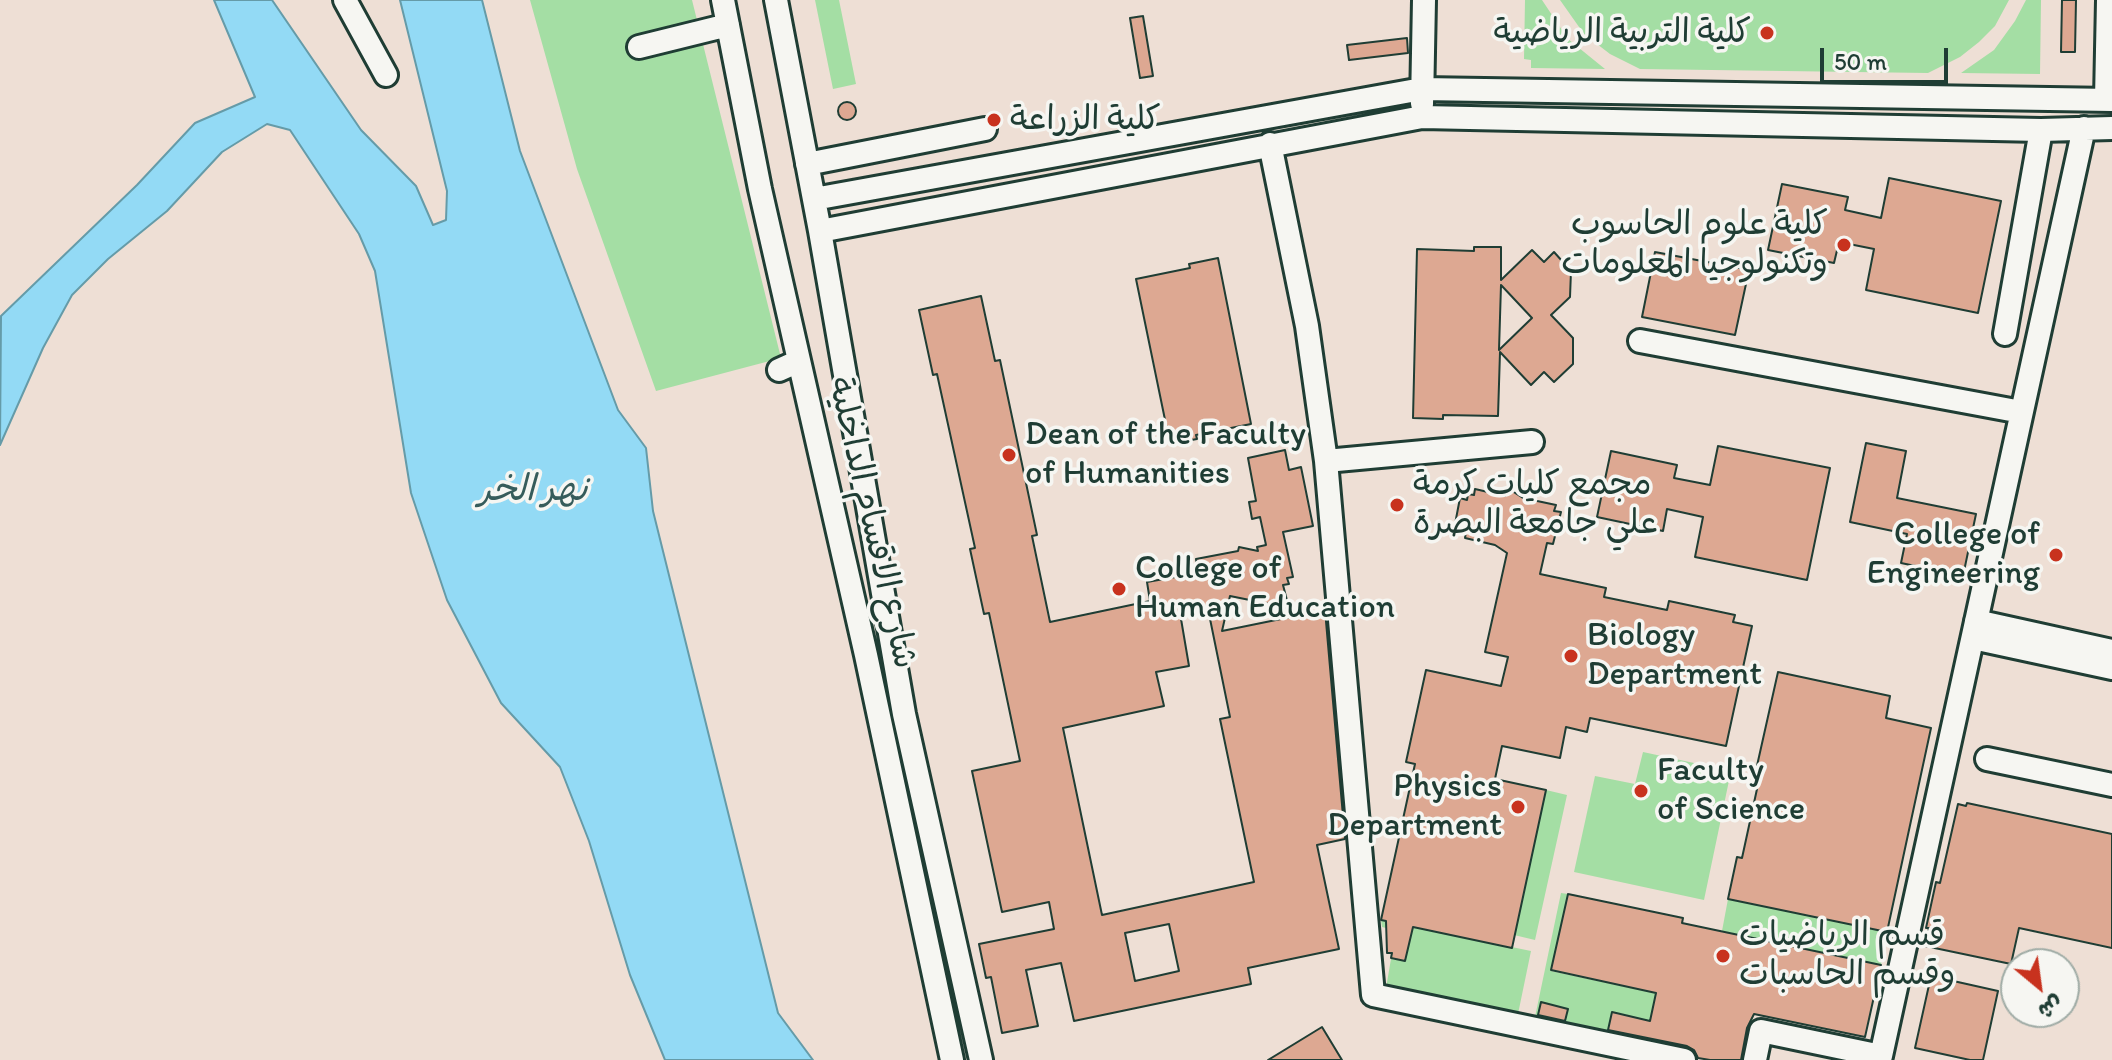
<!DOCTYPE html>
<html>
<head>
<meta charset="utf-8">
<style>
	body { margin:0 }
	#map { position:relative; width:2112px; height:1060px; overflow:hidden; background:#eedfd5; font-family:Itim,"Playpen Sans Arabic",sans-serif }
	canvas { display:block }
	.north { position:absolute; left:2000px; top:948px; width:80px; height:80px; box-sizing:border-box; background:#f6f6f2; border:2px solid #a0aca6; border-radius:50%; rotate:151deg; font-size:22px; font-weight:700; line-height:32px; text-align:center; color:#1f3d34 }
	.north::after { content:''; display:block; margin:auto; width:28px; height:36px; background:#c8321e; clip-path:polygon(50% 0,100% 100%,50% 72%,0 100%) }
	.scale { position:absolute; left:1820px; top:48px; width:128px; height:36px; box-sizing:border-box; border:4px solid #1f3d34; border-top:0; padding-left:10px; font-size:24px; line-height:28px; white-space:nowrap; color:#1f3d34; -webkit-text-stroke:6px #f6f6f2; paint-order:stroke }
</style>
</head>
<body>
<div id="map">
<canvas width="2112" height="1060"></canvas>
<div class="north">ش</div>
<div class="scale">50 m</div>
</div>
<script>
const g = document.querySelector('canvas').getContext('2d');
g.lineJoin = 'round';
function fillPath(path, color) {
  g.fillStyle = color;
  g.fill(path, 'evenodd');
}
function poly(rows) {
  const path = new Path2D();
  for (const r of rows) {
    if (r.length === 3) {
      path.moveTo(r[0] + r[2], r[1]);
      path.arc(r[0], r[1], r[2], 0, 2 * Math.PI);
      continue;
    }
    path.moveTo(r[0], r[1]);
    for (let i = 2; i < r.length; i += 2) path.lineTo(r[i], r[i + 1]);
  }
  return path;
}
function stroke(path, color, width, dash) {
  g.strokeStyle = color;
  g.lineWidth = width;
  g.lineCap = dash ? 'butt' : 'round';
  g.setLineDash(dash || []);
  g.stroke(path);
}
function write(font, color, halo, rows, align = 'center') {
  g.font = font + ' Itim,"Playpen Sans Arabic",sans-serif';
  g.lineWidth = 7;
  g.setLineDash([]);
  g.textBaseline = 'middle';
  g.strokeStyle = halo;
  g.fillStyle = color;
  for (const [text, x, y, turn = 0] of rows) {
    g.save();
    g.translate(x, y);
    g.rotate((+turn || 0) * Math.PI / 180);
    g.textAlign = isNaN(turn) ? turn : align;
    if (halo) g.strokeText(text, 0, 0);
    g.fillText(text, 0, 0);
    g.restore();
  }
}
const green = poly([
	[530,0,692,0,781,358,656,391,577,169],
	[815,0,839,0,856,84,833,89],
	[1525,0,1542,0,1568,39,1605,69,1531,68,1531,60,1524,59],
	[1560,0,2009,0,1995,26,1979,42,1960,57,1928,73,1640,69,1610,54,1584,34],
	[2026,0,2041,0,2040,74,1961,73,1994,50,2015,21],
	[1643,752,1731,771,1704,900,1574,872,1595,776,1635,784],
	[1546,790,1567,795,1535,940,1514,935],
	[1561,893,1568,894,1551,971,1754,1014,1751,1027,1677,1013,1652,1013,1646,1041,1535,1017],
	[1541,1003,1567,1009,1565,1022,1538,1016],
	[1612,1013,1641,1019,1636,1037,1608,1031],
	[1728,899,1887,932,1881,965,1773,1018,1789,945,1722,931],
	[1381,920,1531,951,1518,1014,1386,988,1391,959,1405,961,1411,934,1382,927]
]);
const water = poly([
	[214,0,272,0,361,130,416,186,433,225,446,220,447,191,400,0,482,0,520,151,618,410,646,448,653,511,778,1013,813,1060,665,1060,630,975,589,841,560,767,501,703,447,600,411,493,375,271,359,234,290,130,267,124,222,152,167,211,108,259,72,295,43,348,0,445,1,316,137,185,195,123,255,97,214,0]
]);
const building = poly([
	[2062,0,2076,0,2075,52,2061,52,2062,0],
	[1143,16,1153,76,1140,78,1130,18,1143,16],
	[1407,38,1408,53,1349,60,1347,45,1407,38],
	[847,111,9],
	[1889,178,2001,201,1978,313,1866,290,1874,249,1839,242,1834,263,1768,250,1782,184,1848,197,1845,210,1881,218,1889,178],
	[1474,247,1501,247,1501,280,1532,250,1544,262,1554,252,1571,271,1570,297,1551,315,1573,338,1573,364,1554,382,1544,372,1531,385,1500,352,1498,416,1443,415,1443,419,1413,418,1417,249,1474,251,1474,247],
	[1501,285,1532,318,1499,350,1501,285],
	[1655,252,1749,270,1735,335,1642,317,1655,252],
	[1218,258,1251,424,1196,435,1197,439,1170,444,1136,279,1190,268,1189,264,1218,258],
	[981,296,995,361,1000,360,1037,535,1032,536,1050,622,1150,601,1147,582,1198,573,1196,559,1238,551,1239,547,1258,551,1257,547,1266,545,1260,517,1252,519,1249,502,1256,501,1248,458,1285,450,1289,470,1301,467,1313,526,1283,532,1293,577,1287,578,1289,584,1283,585,1289,608,1230,596,1222,631,1325,610,1345,839,1317,845,1339,949,1248,968,1251,984,1074,1021,1061,963,1026,970,1038,1026,1002,1033,991,977,986,978,979,944,1054,929,1049,902,1002,912,972,771,1020,761,989,613,984,614,970,549,975,548,937,374,933,375,919,310,981,296],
	[1208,609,1230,717,1220,719,1254,882,1102,915,1063,728,1164,706,1156,672,1189,666,1180,613,1208,609],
	[1169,924,1179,971,1135,981,1125,933,1169,924],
	[1866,443,1906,451,1897,498,1976,514,1963,576,1901,563,1907,534,1850,522,1866,443],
	[1718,446,1830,468,1807,580,1695,557,1703,517,1667,509,1663,531,1597,517,1611,451,1677,465,1674,478,1710,485,1718,446],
	[1475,489,1505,496,1509,489,1523,498,1556,505,1554,511,1561,512,1553,544,1547,543,1540,574,1606,588,1604,597,1667,610,1669,601,1735,615,1733,622,1752,626,1726,746,1590,718,1587,732,1566,727,1560,758,1502,746,1495,779,1546,790,1512,948,1413,927,1405,961,1391,958,1392,953,1387,953,1386,921,1381,920,1415,764,1406,762,1426,670,1501,686,1508,657,1485,652,1507,553,1495,545,1465,538,1466,532,1460,531,1461,525,1455,524,1460,498,1467,500,1468,494,1474,495,1475,489],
	[1778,672,1890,696,1886,718,1931,728,1887,932,1728,899,1737,857,1742,858,1757,789,1752,788,1778,672],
	[1967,803,2112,834,2112,948,2019,928,2011,964,1925,946,1929,928,1926,928,1936,882,1940,883,1958,804,1966,806,1967,803],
	[1568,894,1683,918,1682,923,1881,965,1865,1037,1754,1014,1747,1028,1741,1060,1710,1060,1698,1058,1694,1050,1687,1046,1608,1030,1612,1012,1650,1021,1656,993,1551,970,1568,894],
	[1931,976,1998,991,1983,1060,1970,1060,1915,1048,1931,976],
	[1541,1002,1568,1009,1565,1021,1538,1015,1541,1002],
	[1322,1027,1342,1060,1268,1060,1322,1027]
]);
const minor = poly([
	[345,0,386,75],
	[723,0,760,189,866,655,952,1060],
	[776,0,820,231,904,714,981,1060],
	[639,47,728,25],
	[2106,100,2108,0],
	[1422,104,1424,0],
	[1270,144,1307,326,1326,461,1373,995,1684,1060],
	[807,164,985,129],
	[814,199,1422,89,2112,100],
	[820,231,1422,117,2041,130,2112,128],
	[2005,334,2041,130],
	[1640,341,2016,411],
	[779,370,799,361],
	[1326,461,1532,442],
	[1976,621,2112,651],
	[1973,638,2112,668],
	[1987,759,2112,785],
	[1755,1060,1761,1031,1881,1056,2084,128]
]);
const markers = [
	[1767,33,8,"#c8321e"],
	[994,120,8,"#c8321e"],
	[1844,245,8,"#c8321e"],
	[1009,455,8,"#c8321e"],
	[1397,505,8,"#c8321e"],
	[2056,555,8,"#c8321e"],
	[1119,589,8,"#c8321e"],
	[1571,656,8,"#c8321e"],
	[1641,791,8,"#c8321e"],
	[1518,807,8,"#c8321e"],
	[1723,956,8,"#c8321e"]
];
const poiNames = [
	["كلية التربية الرياضية",1751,33,"right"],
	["كلية الزراعة",1010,120],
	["كلية علوم الحاسوب",1828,225,"right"],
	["وتكنولوجيا المعلومات",1828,264,"right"],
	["Dean of the Faculty",1025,435],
	["of Humanities",1025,474],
	["مجمع كليات كرمة",1413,485],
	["علي جامعة البصرة",1413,524],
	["College of",2040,535,"right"],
	["Engineering",2040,574,"right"],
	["College of",1135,569],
	["Human Education",1135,608],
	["Biology",1587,636],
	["Department",1587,675],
	["Faculty",1657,771],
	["of Science",1657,810],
	["Physics",1502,787,"right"],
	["Department",1502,826,"right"],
	["قسم الرياضيات",1739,936],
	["وقسم الحاسبات",1739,975]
];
const streetNames = [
	["شارع الاقسام الداخلية",871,523,77]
];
const waterNames = [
	["نهر الخر",533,491]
];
fillPath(green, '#a4dea4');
fillPath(water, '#93daf5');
stroke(water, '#659ba8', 2);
fillPath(building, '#dda892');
stroke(building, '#1f3d34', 2);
stroke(minor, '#1f3d34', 28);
stroke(minor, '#f6f6f2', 22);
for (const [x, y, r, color] of markers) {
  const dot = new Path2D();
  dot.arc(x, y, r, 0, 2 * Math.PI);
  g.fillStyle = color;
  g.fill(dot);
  stroke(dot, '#f6f6f2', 3);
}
write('34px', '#1f3d34', '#f6f6f2', poiNames, 'left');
write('34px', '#1f3d34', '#f6f6f2', streetNames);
write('italic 36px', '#365c5b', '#f6f6f2', waterNames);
</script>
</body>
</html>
